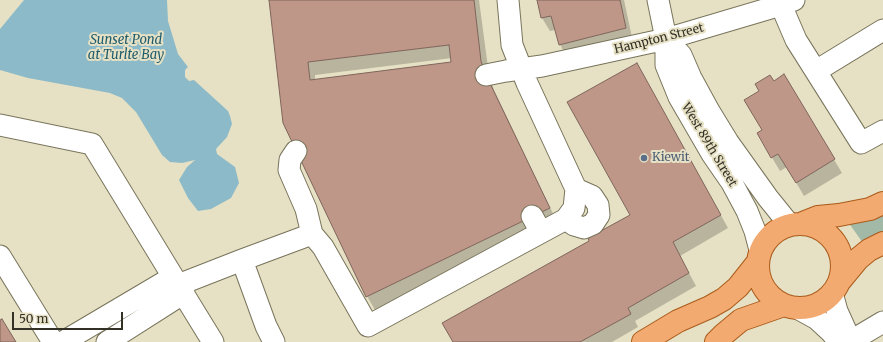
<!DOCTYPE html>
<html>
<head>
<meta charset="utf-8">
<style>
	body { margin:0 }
	#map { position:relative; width:883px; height:342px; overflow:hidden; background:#e6e1c5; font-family:Merriweather,serif }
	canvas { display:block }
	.scale { position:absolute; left:12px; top:312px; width:111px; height:18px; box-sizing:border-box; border:2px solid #333126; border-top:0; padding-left:5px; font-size:12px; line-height:14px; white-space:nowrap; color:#333126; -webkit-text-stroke:3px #e6e1c5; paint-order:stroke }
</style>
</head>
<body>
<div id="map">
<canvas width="883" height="342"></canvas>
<div class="scale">50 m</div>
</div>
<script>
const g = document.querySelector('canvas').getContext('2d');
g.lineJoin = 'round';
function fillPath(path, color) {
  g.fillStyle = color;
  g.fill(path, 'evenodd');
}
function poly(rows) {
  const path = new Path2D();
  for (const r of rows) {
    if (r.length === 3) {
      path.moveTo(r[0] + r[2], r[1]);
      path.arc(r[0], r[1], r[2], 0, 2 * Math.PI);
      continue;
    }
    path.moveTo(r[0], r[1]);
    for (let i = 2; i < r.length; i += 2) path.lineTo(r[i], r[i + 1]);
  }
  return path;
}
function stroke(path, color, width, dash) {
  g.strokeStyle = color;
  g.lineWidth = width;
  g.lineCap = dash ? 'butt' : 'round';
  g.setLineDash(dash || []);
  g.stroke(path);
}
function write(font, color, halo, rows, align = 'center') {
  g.font = font + ' Merriweather,serif';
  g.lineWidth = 4;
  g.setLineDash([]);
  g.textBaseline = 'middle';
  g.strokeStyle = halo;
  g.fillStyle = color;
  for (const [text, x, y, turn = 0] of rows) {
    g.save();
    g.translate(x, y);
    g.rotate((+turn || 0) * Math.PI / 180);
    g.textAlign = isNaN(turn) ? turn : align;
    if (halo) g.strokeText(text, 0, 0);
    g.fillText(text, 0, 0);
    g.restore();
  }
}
const green = poly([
	[883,212,883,233,863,243,848,222]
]);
const water = poly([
	[24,0,167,0,168,21,178,54,188,67,185,70,185,77,189,81,194,80,228,111,230,116,232,124,227,137,216,149,217,154,235,167,239,183,231,198,211,209,198,211,188,198,179,180,187,167,195,160,182,163,170,162,162,155,136,112,122,98,110,93,28,78,0,70,0,29]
]);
const shadow = poly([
	[270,0,479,0,489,75,494,90,557,222,375,310,367,296],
	[452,58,452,63,315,80,315,75],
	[538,0,624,0,633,42,567,58,560,44,555,30,550,31,542,18],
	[784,76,842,173,804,196,787,167,780,171,758,134,763,131,774,82],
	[644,78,728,228,680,256,696,286,635,321,638,327,612,342,454,342,590,242,631,216]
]);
const building = poly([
	[269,0,474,0,481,61,486,75,550,208,366,297,283,123,269,0],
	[449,45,451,62,310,80,308,62,449,45],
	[537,0,620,0,626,28,559,45,551,16,541,18,537,0],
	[637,63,721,215,673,242,689,273,628,308,631,314,580,342,453,342,442,323,589,241,588,238,630,215,567,102,637,63],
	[784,74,835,159,796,183,778,154,771,158,757,133,762,130,744,100,759,91,755,84,770,75,774,81,784,74],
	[2,319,16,342,0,342,0,320,2,319]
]);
const minor = poly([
	[658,0,666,39,666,65,679,97,712,154,732,183,747,211,755,231,760,250],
	[781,5,796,40,861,143,883,131],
	[666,39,681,55,691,78,709,111,728,142,768,198,789,224],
	[816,71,883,30],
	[486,75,506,71,542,66,666,39,781,5,794,0],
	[0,125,92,144,178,285,242,260,312,234,323,247,368,326,566,219,574,208,576,189,527,83,512,45,508,0],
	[296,151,290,160,289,170,306,209,312,234],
	[532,216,541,232],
	[566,219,574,225,584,228,593,224,599,215,598,205,592,196,576,189],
	[0,256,53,342],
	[242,260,266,326,274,342],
	[178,285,213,342],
	[832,293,837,311,851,342],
	[797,308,817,319,831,332,839,342],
	[851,341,883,322],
	[63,342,173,277],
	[107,342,184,293]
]);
const major = poly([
	[803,223,818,217,839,215,870,209,883,203],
	[800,266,42],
	[839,282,858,259,869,250,883,243],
	[643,342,678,321,710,307,724,299,738,287,757,263],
	[716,342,723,335,741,320,784,305]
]);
const markers = [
	[644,158,4,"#5c6f8a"]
];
const streetNames = [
	["Hampton Street",659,39,-14],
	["West 89th Street",709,145,59]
];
const serviceNames = [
	["Kiewit",652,158]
];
const waterNames = [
	["Sunset Pond",126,40],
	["at Turlte Bay",126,55]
];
fillPath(green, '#a3b9a8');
fillPath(water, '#8cbac8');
fillPath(shadow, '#0003');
fillPath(building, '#be9788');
stroke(building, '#7f655b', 1);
stroke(minor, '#78745b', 23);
stroke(major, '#aa5b1a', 24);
stroke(minor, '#fff', 21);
stroke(major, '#f2aa71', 22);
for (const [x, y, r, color] of markers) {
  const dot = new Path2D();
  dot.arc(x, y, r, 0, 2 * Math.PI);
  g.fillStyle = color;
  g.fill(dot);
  stroke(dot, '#e6e1c5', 1.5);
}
write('12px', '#333126', '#e6e1c5', streetNames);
write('12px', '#4e5e75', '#e6e1c5', serviceNames, 'left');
write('italic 13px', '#1e5b6b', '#e6e1c5', waterNames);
</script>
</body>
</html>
